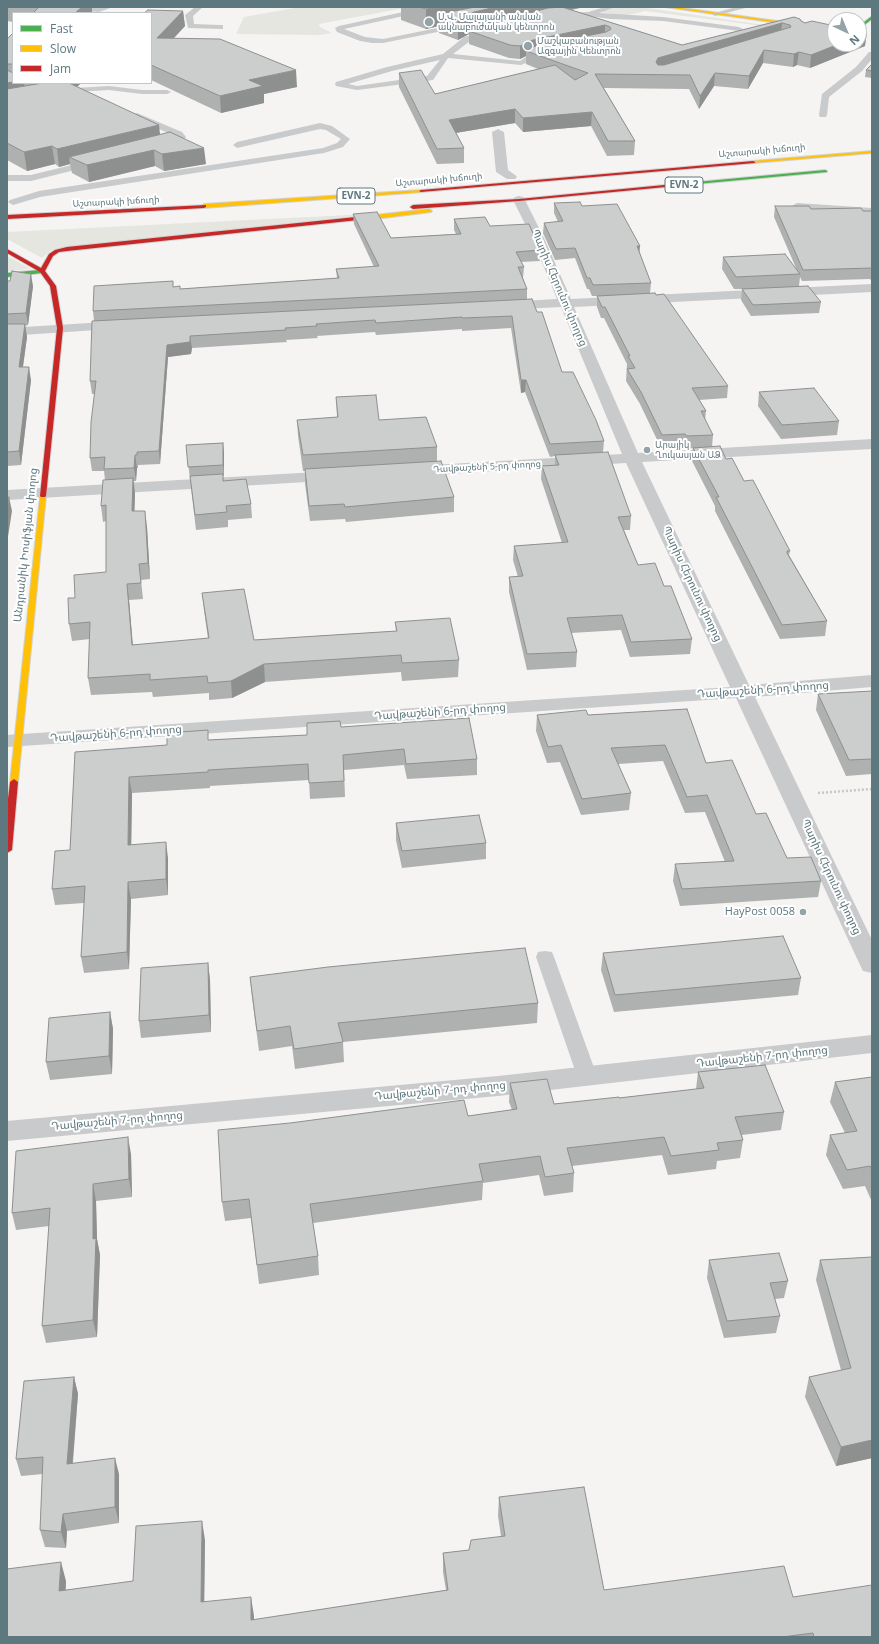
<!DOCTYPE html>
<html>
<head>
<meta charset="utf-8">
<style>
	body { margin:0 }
	#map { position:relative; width:879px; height:1644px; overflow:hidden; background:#f5f4f2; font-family:"Open Sans",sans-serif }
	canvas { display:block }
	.frame { position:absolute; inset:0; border:8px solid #5e787f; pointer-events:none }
	.legend { position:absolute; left:12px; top:12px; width:140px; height:72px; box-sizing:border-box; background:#fff; border:1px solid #bfc9cc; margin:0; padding:5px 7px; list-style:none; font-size:12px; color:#5e787f }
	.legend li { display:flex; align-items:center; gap:8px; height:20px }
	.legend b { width:20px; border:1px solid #bfc9cc }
	.north { position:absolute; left:827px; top:12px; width:40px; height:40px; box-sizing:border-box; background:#fff; border:1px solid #bfc9cc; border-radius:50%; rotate:136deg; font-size:11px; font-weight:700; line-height:16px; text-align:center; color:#5e787f }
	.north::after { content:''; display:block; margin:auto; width:14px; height:18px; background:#93a3a7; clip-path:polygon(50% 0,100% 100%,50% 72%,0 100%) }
</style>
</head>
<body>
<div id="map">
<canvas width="879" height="1644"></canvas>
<div class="frame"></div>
<ul class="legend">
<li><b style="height:5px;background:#4caf50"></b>Fast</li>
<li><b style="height:5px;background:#ffc107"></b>Slow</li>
<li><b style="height:5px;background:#c62828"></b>Jam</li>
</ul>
<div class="north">N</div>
</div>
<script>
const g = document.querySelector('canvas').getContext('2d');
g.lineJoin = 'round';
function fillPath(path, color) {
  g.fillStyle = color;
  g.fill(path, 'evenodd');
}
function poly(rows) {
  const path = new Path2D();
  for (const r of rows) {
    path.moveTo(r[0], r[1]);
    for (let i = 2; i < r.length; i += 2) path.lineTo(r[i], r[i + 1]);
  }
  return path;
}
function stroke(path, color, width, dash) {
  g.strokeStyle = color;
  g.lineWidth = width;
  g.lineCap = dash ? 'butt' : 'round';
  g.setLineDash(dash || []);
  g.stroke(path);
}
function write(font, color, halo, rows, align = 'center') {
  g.font = font + ' "Open Sans","Noto Sans Armenian",sans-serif';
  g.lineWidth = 4;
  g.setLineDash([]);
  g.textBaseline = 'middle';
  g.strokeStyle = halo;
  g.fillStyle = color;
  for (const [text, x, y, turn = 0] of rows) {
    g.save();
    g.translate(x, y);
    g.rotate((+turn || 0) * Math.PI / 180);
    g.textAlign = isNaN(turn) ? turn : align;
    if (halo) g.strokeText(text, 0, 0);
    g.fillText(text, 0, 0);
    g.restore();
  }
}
const green = poly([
	[300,7,410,7,319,24,320,27,332,33,319,35,236,34,244,17],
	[619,7,641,7,778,27,770,27,645,11,624,16,600,12],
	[370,214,52,250,42,258,7,239,7,232],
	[7,256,31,269,7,271]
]);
const path = poly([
	[818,793,872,789]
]);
const lane = poly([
	[52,7,86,8,113,7,99,12,56,9,52,7],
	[195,7,203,7,193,16,194,24,220,25,223,25,223,29,188,28,185,15,195,7],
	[426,7,440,7,436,9,344,29,365,37,383,39,462,23,466,25,462,27,383,43,372,43,360,41,337,32,335,28,339,26,426,7],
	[605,7,616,7,599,13,663,17,739,27,743,29,739,31,663,21,610,19,589,16,561,18,557,16,561,14,588,12,605,7],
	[736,7,749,7,715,16,711,14,736,7],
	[490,30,494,32,493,34,470,41,453,54,520,61,530,54,545,51,549,53,521,65,448,58,433,80,420,82,357,90,336,86,335,84,336,82,387,67,443,54,464,37,490,30],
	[440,60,427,76,357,86,348,84,392,71,440,60],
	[869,52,872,52,872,59,862,71,829,97,827,115,826,117,820,117,819,115,822,94,856,67,869,52],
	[109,86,142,90,167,90,171,92,167,94,142,94,109,90,75,92,60,95,56,93,57,91,75,88,109,86],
	[137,113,182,132,186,137,181,143,164,149,158,149,157,147,158,145,177,137,134,118,133,116,134,114,137,113],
	[320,123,332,126,350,139,343,147,324,153,40,197,13,205,8,202,10,200,39,191,323,148,337,143,341,139,326,130,320,129,237,148,233,145,237,142,320,123],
	[92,160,95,161,96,163,95,165,31,181,7,181,7,175,31,175,92,160],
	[797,203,872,208,872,214,794,208,792,206,797,203],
	[545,951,552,952,554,957,597,1076,594,1081,587,1083,580,1081,577,1076,536,957,538,952,545,951]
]);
const street = poly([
	[498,129,504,132,508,170,515,175,517,177,515,179,507,179,496,172,492,132,498,129],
	[519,196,523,197,525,200,544,238,571,299,872,284,872,292,574,307,638,453,872,439,872,449,642,462,749,685,872,675,872,687,755,697,872,940,872,973,863,971,860,965,736,698,7,747,7,735,730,687,626,463,414,476,408,474,406,471,408,468,414,466,622,454,561,307,504,310,499,309,497,306,499,303,504,302,557,299,532,238,513,200,515,197,519,196],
	[122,321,127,322,129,325,127,328,7,336,7,328,122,321],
	[334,471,340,472,342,476,340,480,7,500,7,490,334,471],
	[872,1035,872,1053,498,1096,7,1141,7,1121,498,1076,872,1035]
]);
const fast = poly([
	[872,16,872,19,859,29,859,26,872,16],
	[825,170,827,171,827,172,664,187,662,186,664,185,825,170],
	[40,270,43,272,42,273,7,277,7,273,40,270]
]);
const slow = poly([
	[665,7,675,7,835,29,835,31,665,7],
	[872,151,872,153,753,163,751,162,753,161,872,151],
	[421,190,423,191,423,192,204,208,201,206,204,204,421,190],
	[429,209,432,211,431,212,375,219,372,217,375,215,429,209],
	[43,494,46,496,18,782,14,785,10,782,40,496,43,494]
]);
const jam = poly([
	[753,161,755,162,755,163,421,192,419,191,421,190,753,161],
	[664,185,666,185,666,187,519,201,413,209,410,207,413,205,519,199,664,185],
	[206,205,206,207,204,208,7,219,7,215,206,205],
	[375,215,378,217,377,218,67,251,59,252,53,256,45,271,56,286,63,328,46,496,45,497,41,497,40,496,57,328,50,286,40,272,7,253,7,249,41,268,49,254,55,250,67,247,375,215],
	[14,779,18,782,12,850,7,853,7,807,10,782,14,779]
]);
const wall = poly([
	[7,7,92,7,92,13,13,13,13,22,7,21],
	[401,7,584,7,571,10,682,45,794,17,805,23,865,46,810,68,797,65,793,67,763,63,748,89,714,86,699,109,689,89,604,88,635,141,634,155,607,156,591,126,523,132,515,123,456,133,464,148,464,163,437,164,399,87,399,73,435,94,538,69,526,64,526,56,520,59,509,58,469,44,469,34,458,40,439,33,439,26,426,29,401,20],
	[183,11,185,26,174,38,297,87,264,94,264,103,221,113,151,80,151,13],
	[13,33,13,83,81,83,77,87,160,135,206,164,164,171,155,166,89,182,72,173,70,164,59,167,55,164,27,171,7,160,7,39],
	[872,64,872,78,865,77,866,70],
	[554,203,582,206,640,254,651,283,650,293,656,295,728,386,727,398,699,400,706,411,705,420,713,435,712,447,726,459,744,481,790,551,789,555,827,621,825,636,780,639,715,511,715,506,692,461,693,448,685,449,684,446,661,448,640,404,626,381,627,364,604,318,601,318,597,307,597,296,592,296,589,289,587,289,575,258,555,260,543,233,544,223,558,222,554,213],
	[775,206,811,209,863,211,872,211,872,282,870,279,802,281,800,277,799,286,821,302,819,313,751,316,741,300,742,289,734,289,722,269,723,257,796,268,774,217],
	[353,214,391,238,456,234,454,230,454,219,490,226,540,250,540,261,521,262,524,267,523,278,527,289,527,299,562,372,604,441,603,452,631,516,630,530,624,530,638,565,664,586,692,639,690,654,630,657,621,630,571,633,577,652,576,667,527,670,509,592,509,577,518,577,513,560,514,546,562,543,541,479,542,466,555,465,555,456,550,457,525,392,521,393,511,328,462,331,462,329,376,335,375,332,317,336,318,338,286,340,287,342,192,348,191,354,168,357,160,464,138,465,138,468,137,468,136,481,134,481,135,494,134,511,147,527,150,579,141,580,143,599,129,600,133,645,208,639,204,610,202,593,254,640,396,631,395,622,459,660,458,677,402,681,401,672,265,682,232,698,209,700,209,693,153,697,152,692,91,695,88,678,90,639,72,641,69,624,75,598,106,572,106,521,103,522,101,506,105,480,104,471,92,471,90,458,95,394,92,394,90,381,94,321,93,311,174,287,180,289,337,278,336,269,374,267,354,224],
	[7,281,33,286,28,325,25,326,27,337,23,367,31,380,21,465,7,466],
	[759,392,839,421,837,435,781,439,758,406],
	[336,397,379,420,437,447,437,461,454,497,454,512,346,522,345,519,310,521,305,484,305,471,303,471,298,436,297,420,337,417],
	[223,443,224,454,224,476,223,476,224,481,251,504,252,518,228,520,228,527,196,530,186,445],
	[872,691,872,774,846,776,816,710,818,694],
	[687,709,706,763,756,814,787,858,821,881,818,897,680,906,673,881,675,864,725,862,705,812,685,813,663,761,618,764,631,793,629,810,581,815,560,762,547,763,536,731,537,715,588,715],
	[341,727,477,759,477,775,407,779,404,765,344,770,345,797,310,799,309,780,210,786,210,788,132,793,131,845,168,858,168,895,131,899,129,969,84,973,81,957,84,903,55,905,52,889,70,850,75,752,167,745,209,740,307,735],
	[396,823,486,843,486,859,402,868,396,840],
	[603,953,801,978,798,995,614,1012,601,970],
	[208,963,210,980,211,1032,141,1038,139,1021],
	[250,977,538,1003,537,1023,343,1042,344,1062,295,1069,292,1046,259,1051,252,997],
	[110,1012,113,1029,112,1074,50,1080,46,1062],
	[698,1072,784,1112,781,1130,742,1135,743,1140,740,1158,717,1161,716,1169,668,1175,662,1155,572,1166,574,1173,573,1192,544,1196,539,1175,483,1183,482,1200,313,1223,318,1256,319,1275,259,1284,251,1218,225,1221,222,1202,468,1116,512,1110,509,1102,510,1083,554,1104,619,1098,696,1089],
	[872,1077,872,1202,865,1186,843,1189,826,1155,830,1135,845,1133,830,1102,835,1082],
	[131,1154,132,1197,96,1201,97,1239,100,1255,97,1337,46,1343,42,1326,49,1226,16,1230,12,1213],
	[872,1257,872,1458,836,1466,805,1397,809,1377,841,1370,816,1280,820,1260],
	[709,1260,788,1281,784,1298,775,1299,780,1316,776,1333,724,1338,707,1278],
	[74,1377,78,1394,73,1463,119,1474,119,1523,67,1531,66,1548,45,1547,40,1530,43,1474,21,1476,16,1459],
	[499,1497,604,1590,793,1597,872,1637,7,1637,66,1581,65,1590,133,1581,205,1540,204,1601,254,1616,254,1620,446,1590,443,1572,443,1553,469,1550,501,1536,498,1516]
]);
const shadedWall = poly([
	[82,7,92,7,92,13,75,13],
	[439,7,584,7,469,31,469,34,458,40,458,21,439,14,439,26,426,29,426,9],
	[183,11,185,26,159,54,157,38],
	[782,23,781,36,657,72,655,76,656,62,658,58],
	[605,25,605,38,526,51,526,56,520,59,520,46,533,40],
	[867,33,865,46,810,68,811,55,839,44,859,44,859,36],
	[764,50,763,63,748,89,749,76],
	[799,52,797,65,793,67,794,54],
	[7,67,9,80,13,82,13,83,24,83,26,96,7,100],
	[296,70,297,87,264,94,264,103,221,113,220,96,249,80],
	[715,73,714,86,699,109,700,96],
	[37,83,81,83,78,86,38,93],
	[515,109,515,123,449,134,449,120],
	[592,112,591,126,523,132,523,118],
	[159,125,161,143,69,157,70,164,59,167,57,149],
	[52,146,55,164,27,171,24,152],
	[204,148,206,164,164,171,162,154],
	[154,150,155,166,89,182,87,165],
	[637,246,640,246,639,256],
	[31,274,33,286,28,325,26,313],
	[25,324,27,337,21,380,19,367],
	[190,336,192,348,191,354,168,357,160,464,159,451,167,345],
	[29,367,31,380,21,465,19,451],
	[521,380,526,380,525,392,521,393],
	[223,443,224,454,224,476,223,465],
	[135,455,137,468,136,481,134,468],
	[133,478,135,494,134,528,132,511],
	[9,497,12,511,7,543,7,511],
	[145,511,147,527,150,579,148,563],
	[127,584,129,600,134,662,132,645],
	[264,664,265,682,232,698,231,681],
	[129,777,132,793,131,861,128,845],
	[166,842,168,858,168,895,166,879],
	[128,882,131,899,129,969,127,952],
	[208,963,210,980,211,1032,209,1015],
	[110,1012,113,1029,112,1074,109,1056],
	[128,1137,131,1154,132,1197,129,1179],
	[93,1184,96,1201,97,1239,100,1255,97,1337,93,1320],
	[74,1377,78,1394,71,1481,67,1464],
	[872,1440,872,1458,836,1466,841,1447],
	[115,1458,119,1474,119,1523,115,1507],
	[63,1514,67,1531,66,1548,61,1532],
	[202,1521,205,1540,204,1621,201,1602],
	[61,1562,66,1581,65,1610,59,1591],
	[251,1597,254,1616,254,1637,251,1620]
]);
const building = poly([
	[39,7,82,7,75,13,33,13,39,7],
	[419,7,439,7,426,9,419,7],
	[475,7,496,7,474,12,458,21,439,14,475,7],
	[562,7,682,45,794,17,800,19,801,21,805,23,812,21,835,26,835,44,839,44,811,55,799,52,794,54,764,50,749,76,715,73,700,96,690,75,595,74,635,141,608,141,592,112,523,118,515,109,449,120,464,148,437,149,399,73,421,70,435,94,555,65,575,80,588,73,526,51,536,46,606,32,611,29,610,27,605,25,533,40,520,46,510,45,469,31,481,26,548,8,562,7],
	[782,23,790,25,791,27,664,65,658,65,656,62,658,58,782,23],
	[148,10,183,11,157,38,220,39,296,70,249,80,263,86,220,96,151,65,151,13,144,13,148,10],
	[859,31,867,33,859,36,859,31],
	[13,33,13,64,7,64,7,39,13,33],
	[872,64,872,71,866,70,872,64],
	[7,70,13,73,13,82,7,83,7,70],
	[43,83,69,83,159,125,57,149,52,146,24,152,7,143,7,89,43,83],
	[170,132,204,148,162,154,154,150,87,165,69,157,170,132],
	[580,202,582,206,617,204,640,246,637,246,651,283,593,285,590,278,587,278,575,248,556,249,544,223,563,221,554,203,580,202],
	[775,206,809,206,811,209,861,208,863,211,872,211,872,268,803,270,775,206],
	[377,212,391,238,461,234,454,219,485,217,490,226,529,224,540,250,516,252,524,267,518,267,527,289,93,311,94,286,173,281,173,287,180,286,180,289,339,278,336,269,379,266,353,214,377,212],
	[785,254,800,274,736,277,723,257,785,254],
	[12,271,31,274,26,313,7,314,7,281,10,281,12,271],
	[808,286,821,302,753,305,742,289,808,286],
	[655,293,656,295,664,294,728,386,692,388,706,411,701,411,713,435,687,436,685,434,662,435,641,392,627,369,635,368,628,356,630,356,605,307,602,307,597,296,655,293],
	[532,299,537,312,542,312,562,372,573,372,596,420,604,441,550,444,526,380,521,380,512,316,463,318,462,317,376,323,375,320,316,324,317,326,285,328,286,330,190,336,190,342,167,345,159,451,137,452,137,455,135,455,134,468,104,469,105,457,90,458,91,422,96,381,90,381,92,321,532,299],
	[7,324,25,324,19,367,29,367,19,451,7,452,7,324],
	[814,388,839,421,782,425,759,392,814,388],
	[376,395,379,420,426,417,437,447,303,455,297,420,338,417,336,397,376,395],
	[223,443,223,465,188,467,186,445,223,443],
	[720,446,726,459,732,458,744,481,753,480,790,551,787,551,787,553,827,621,782,625,716,497,719,497,693,448,720,446],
	[608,452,631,516,618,517,638,565,655,563,664,586,671,586,692,639,631,642,622,615,567,618,577,652,527,654,509,577,523,576,514,546,568,542,542,466,559,465,555,455,608,452],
	[441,461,454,497,345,507,344,504,309,506,305,469,441,461],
	[223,474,223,481,246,479,251,504,226,506,227,512,195,515,190,476,223,474],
	[133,478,132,511,145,511,148,563,139,564,141,583,127,584,132,645,209,638,202,593,244,589,254,640,397,631,395,622,450,618,459,660,402,663,401,655,264,664,231,681,208,683,207,676,150,680,150,674,88,678,90,622,69,624,68,598,75,598,74,575,106,572,106,505,101,506,103,480,133,478],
	[7,497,9,497,7,511,7,497],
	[872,691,872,759,849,760,818,694,872,691],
	[687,709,706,763,732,760,756,814,766,813,787,858,811,857,821,881,682,889,675,864,734,861,707,795,687,797,665,745,611,748,631,793,582,799,561,745,548,747,537,715,586,710,588,715,687,709],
	[469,718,477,759,406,764,404,749,343,755,344,781,309,783,308,764,208,770,208,772,129,777,128,845,166,842,166,879,128,882,127,952,81,957,85,886,52,889,55,851,70,850,75,752,167,745,167,733,208,730,208,740,307,735,307,723,340,721,341,727,469,718],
	[479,815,486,843,402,851,396,823,479,815],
	[783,936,801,978,615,995,603,953,783,936],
	[525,948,538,1003,338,1023,343,1042,294,1049,290,1026,257,1031,250,977,328,967,525,948],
	[208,963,209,1015,139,1021,141,968,208,963],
	[110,1012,109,1056,46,1062,49,1018,110,1012],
	[765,1065,784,1112,735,1117,743,1140,717,1143,719,1150,671,1156,664,1137,567,1148,574,1173,545,1177,540,1156,479,1164,483,1181,310,1204,318,1256,257,1265,249,1199,222,1202,218,1130,290,1123,464,1100,468,1116,517,1109,510,1083,547,1079,554,1104,619,1097,619,1098,704,1088,698,1072,765,1065],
	[872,1077,872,1170,870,1166,847,1170,830,1135,857,1131,835,1082,872,1077],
	[128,1137,129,1179,93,1184,93,1239,96,1238,93,1320,42,1326,50,1208,12,1213,16,1151,128,1137],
	[779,1253,788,1281,770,1283,780,1316,727,1321,709,1260,779,1253],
	[872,1257,872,1440,841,1447,809,1377,851,1368,820,1260,872,1257],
	[74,1377,67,1464,115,1458,115,1507,63,1514,61,1532,40,1530,43,1457,16,1459,24,1381,74,1377],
	[584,1487,604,1590,784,1566,793,1597,872,1585,872,1637,814,1637,813,1633,782,1637,7,1637,7,1569,61,1562,59,1591,133,1581,136,1526,202,1521,201,1602,251,1597,251,1620,448,1590,443,1553,469,1550,471,1540,505,1536,499,1497,584,1487]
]);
const markers = [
	[429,22,5,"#93a3a7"],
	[528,46,5,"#93a3a7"],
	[647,450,4,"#93a3a7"],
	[803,912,4,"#93a3a7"]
];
const farPoinames = [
	["Ս.Վ. Մալայանի անվան",438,17],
	["ակնաբուժական կենտրոն",438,27],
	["Մաշկաբանության",537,41],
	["Ազգային Կենտրոն",537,51],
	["Արայիկ",655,445],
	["Ղուկասյան ԱՁ",655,455]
];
const farStreetnames = [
	["Աշտարակի խճուղի",762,151,-5],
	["Աշտարակի խճուղի",439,180,-5],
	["Աշտարակի խճուղի",116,202,-3],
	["Դավթաշենի 5-րդ փողոց",487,467,-3]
];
const shields = [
	[684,185,38],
	[356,196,38]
];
const shieldNames = [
	["EVN-2",684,185],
	["EVN-2",356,196]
];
const streetNames = [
	["Պարիս Հերունու փողոց",559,288,67],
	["Անդրանիկ Իոսիֆյան փողոց",26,545,-84],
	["Պարիս Հերունու փողոց",692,584,65],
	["Դավթաշենի 6-րդ փողոց",763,690,-4],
	["Դավթաշենի 6-րդ փողոց",440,712,-4],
	["Դավթաշենի 6-րդ փողոց",116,734,-4],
	["Պարիս Հերունու փողոց",831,877,65],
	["Դավթաշենի 7-րդ փողոց",762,1057,-6],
	["Դավթաշենի 7-րդ փողոց",440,1091,-5],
	["Դավթաշենի 7-րդ փողոց",117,1121,-5]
];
const poiNames = [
	["HayPost 0058",795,912]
];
fillPath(green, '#e4e6df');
stroke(fast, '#d1d2d2', 2);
stroke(slow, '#d1d2d2', 2);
stroke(jam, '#d1d2d2', 2);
stroke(path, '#c6c8c8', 2.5, [2, 2]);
fillPath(lane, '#c9cacb');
fillPath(street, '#c9cacb');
fillPath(fast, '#4caf50');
fillPath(slow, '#ffc107');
fillPath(jam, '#c62828');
fillPath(wall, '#afb1b0');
fillPath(shadedWall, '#8e9090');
fillPath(building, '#cbcecd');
stroke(building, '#8e9090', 1);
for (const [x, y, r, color] of markers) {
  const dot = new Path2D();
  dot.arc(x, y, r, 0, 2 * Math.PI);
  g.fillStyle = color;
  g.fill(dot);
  stroke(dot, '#fff', 1.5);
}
write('9px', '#5e787f', '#fff', farPoinames, 'left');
write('9px', '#5e787f', '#fff', farStreetnames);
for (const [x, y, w] of shields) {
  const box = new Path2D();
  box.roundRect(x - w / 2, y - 8, w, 16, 3);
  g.fillStyle = '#fff';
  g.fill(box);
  stroke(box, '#5e787f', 1);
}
write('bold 10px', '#5e787f', null, shieldNames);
write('11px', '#5e787f', '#fff', streetNames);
write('11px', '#5e787f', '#fff', poiNames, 'right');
</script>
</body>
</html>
